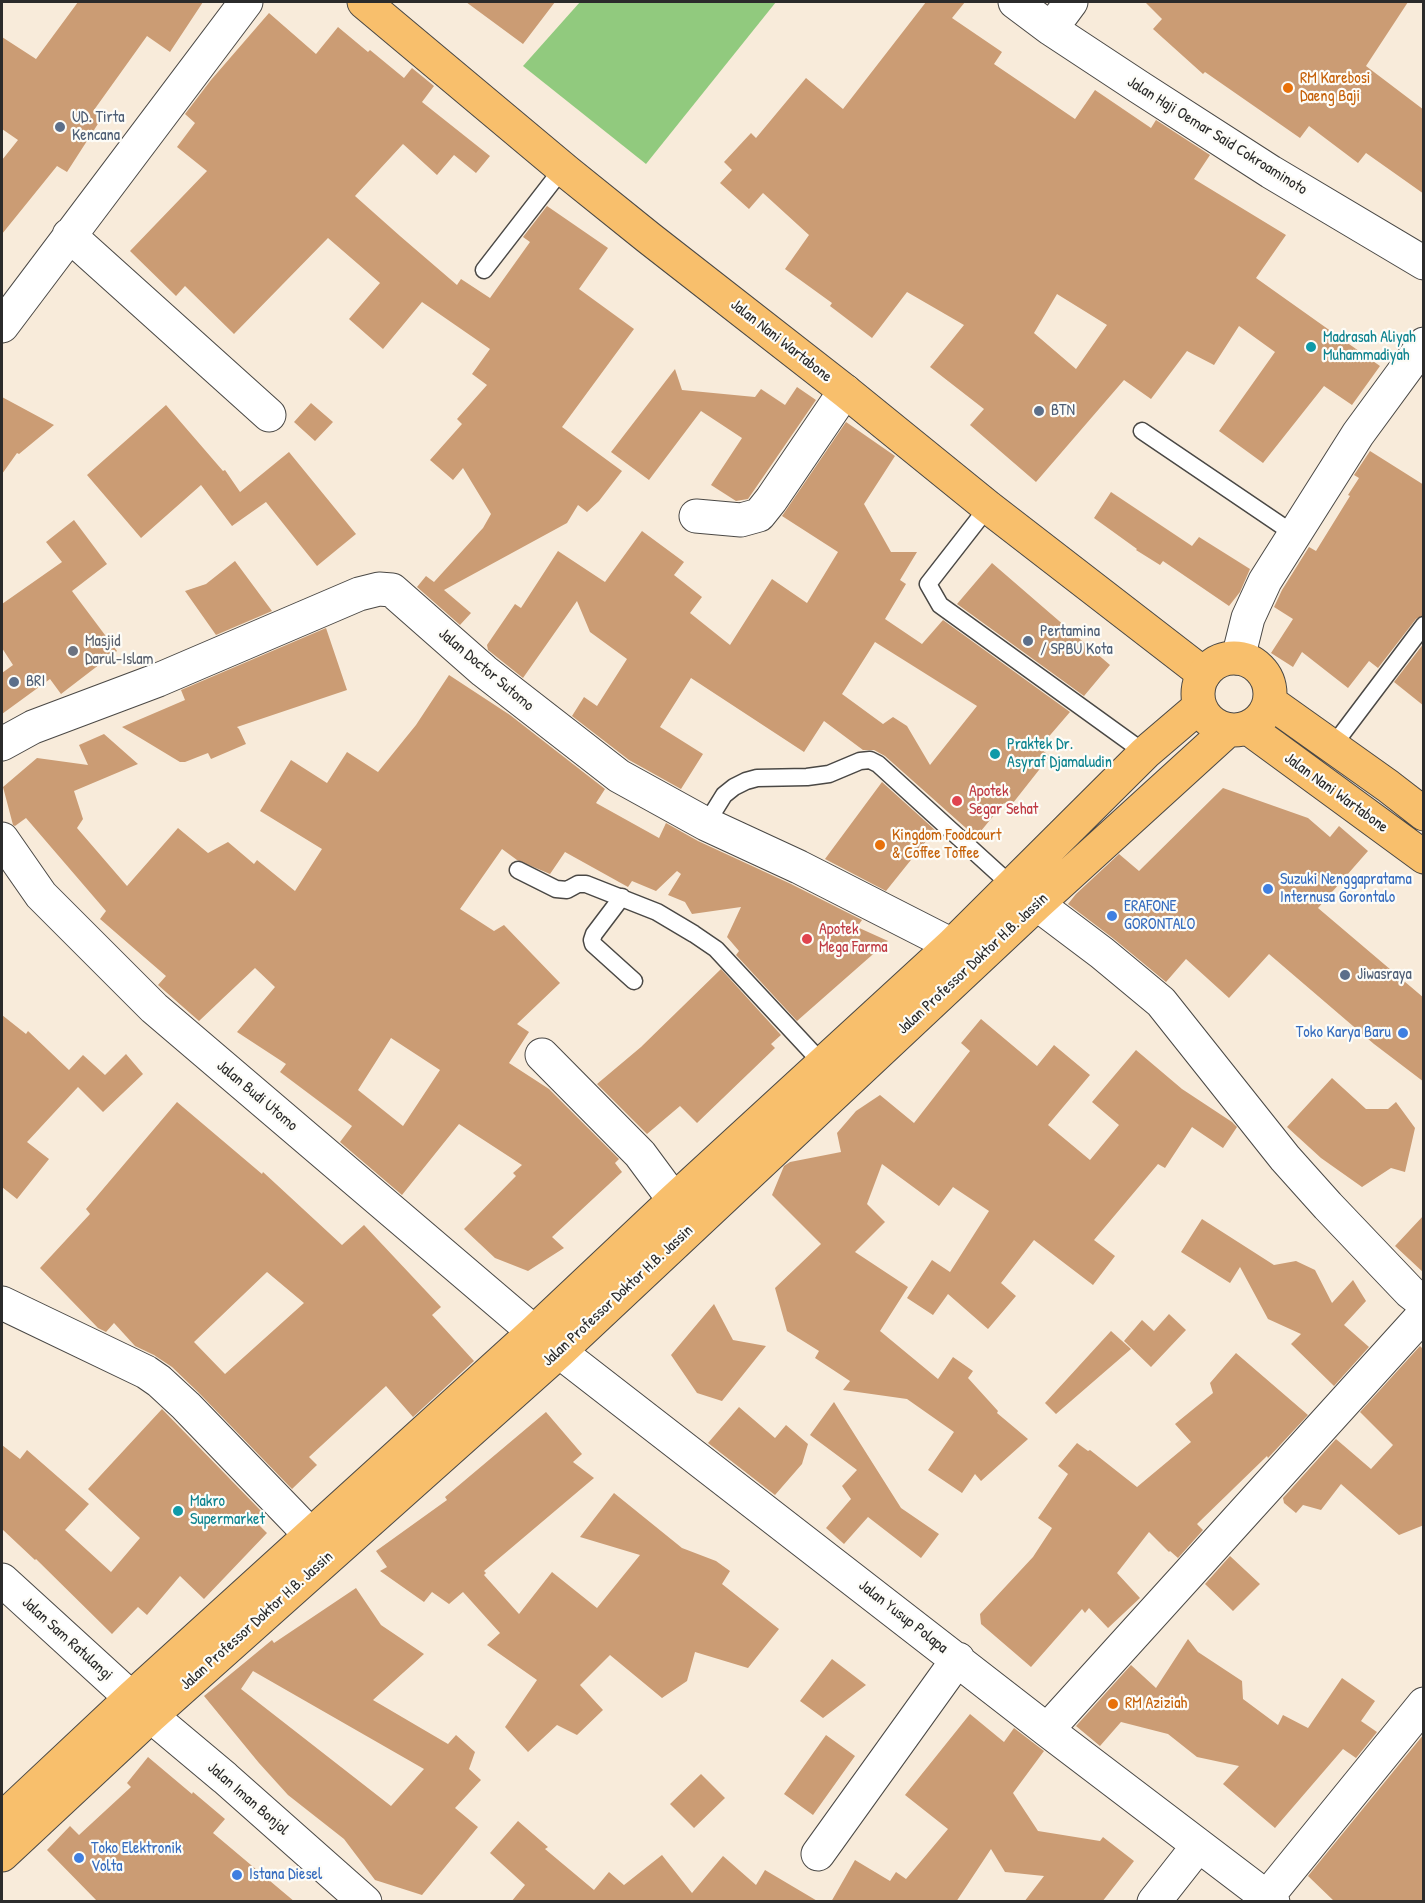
<!DOCTYPE html>
<html>
<head>
<meta charset="utf-8">
<style>
	body { margin:0 }
	#map { position:relative; width:1425px; height:1903px; overflow:hidden; background:#f8ebda; font-family:"Patrick Hand",sans-serif }
	canvas { display:block }
	.frame { position:absolute; inset:0; border:3px solid #2b2b2b; pointer-events:none }
</style>
</head>
<body>
<div id="map">
<canvas width="1425" height="1903"></canvas>
<div class="frame"></div>
</div>
<script>
const g = document.querySelector('canvas').getContext('2d');
g.lineJoin = 'round';
function fillPath(path, color) {
  g.fillStyle = color;
  g.fill(path, 'evenodd');
}
function poly(rows) {
  const path = new Path2D();
  for (const r of rows) {
    if (r.length === 3) {
      path.moveTo(r[0] + r[2], r[1]);
      path.arc(r[0], r[1], r[2], 0, 2 * Math.PI);
      continue;
    }
    path.moveTo(r[0], r[1]);
    for (let i = 2; i < r.length; i += 2) path.lineTo(r[i], r[i + 1]);
  }
  return path;
}
function stroke(path, color, width, dash) {
  g.strokeStyle = color;
  g.lineWidth = width;
  g.lineCap = dash ? 'butt' : 'round';
  g.setLineDash(dash || []);
  g.stroke(path);
}
function write(font, color, halo, rows, align = 'center') {
  g.font = font + ' "Patrick Hand",sans-serif';
  g.lineWidth = 4.5;
  g.setLineDash([]);
  g.textBaseline = 'middle';
  g.strokeStyle = halo;
  g.fillStyle = color;
  for (const [text, x, y, turn = 0] of rows) {
    g.save();
    g.translate(x, y);
    g.rotate((+turn || 0) * Math.PI / 180);
    g.textAlign = isNaN(turn) ? turn : align;
    if (halo) g.strokeText(text, 0, 0);
    g.fillText(text, 0, 0);
    g.restore();
  }
}
const green = poly([
	[580,2,776,2,646,164,523,66]
]);
const building = poly([
	[78,2,203,2,170,52,147,36,94,110,103,116,67,172,57,166,2,234,2,160,18,140,2,129,2,37,36,59],
	[466,2,555,2,523,44],
	[926,2,965,2,952,18,1002,52,994,64,1075,119,1095,90,1151,128,1156,120,1210,155,1194,179,1286,235,1256,278,1380,366,1352,405,1324,386,1263,463,1219,431,1275,352,1239,326,1214,365,1187,351,1151,399,1124,380,1036,482,970,425,984,409,930,367,964,325,907,292,872,338,830,306,832,303,785,269,809,235,763,193,749,209,720,183,732,170,724,162,751,133,756,138,806,78,843,109],
	[1057,294,1107,325,1076,369,1034,333],
	[1145,2,1408,2,1366,66,1424,110,1424,194,1366,153,1358,163,1309,126,1300,138,1205,72,1203,74,1153,29,1162,19],
	[269,13,316,54,338,27,368,52,370,50,404,78,412,68,434,86,422,102,490,156,476,173,454,155,437,175,403,144,355,196,400,236,457,285,461,279,490,298,530,242,523,237,547,206,608,248,579,289,634,329,562,427,622,471,599,501,587,512,578,505,567,523,444,590,471,613,460,625,417,587,426,576,434,582,483,528,491,514,463,468,453,480,430,460,462,424,457,419,487,385,472,374,490,349,422,302,383,349,349,319,380,283,328,238,234,334,185,286,176,296,130,251,207,171,177,147,195,123,185,114,211,80],
	[675,369,682,390,755,397,761,389,785,405,797,387,816,400,748,499,736,501,711,485,742,438,701,411,649,480,611,452],
	[2,397,54,425,19,454,17,453,2,474],
	[311,403,333,422,315,441,294,422],
	[166,405,223,471,225,470,240,492,289,452,356,534,317,566,266,502,232,526,201,485,141,538,87,475],
	[846,422,895,456,864,504,891,552,917,552,900,580,906,584,885,619,922,644,943,620,1070,712,1039,748,1050,756,1009,808,1004,803,976,837,885,756,874,750,863,750,824,721,804,752,691,678,660,727,703,754,681,789,629,760,572,716,584,697,597,706,627,659,590,632,577,601,523,678,488,650,487,645,515,604,521,608,558,551,605,582,642,531,684,562,674,575,702,597,690,613,730,645,772,579,807,603,838,552,782,516],
	[875,642,977,706,930,765,907,726,893,717,883,724,842,694],
	[1370,451,1424,485,1424,615,1416,619,1378,668,1369,661,1348,688,1302,652,1293,667,1271,653,1293,619,1274,607,1282,590,1309,547,1316,551,1350,496,1348,495,1359,478,1354,475],
	[1111,492,1192,546,1199,537,1250,569,1240,592,1229,606,1163,561,1160,565,1136,550,1137,549,1094,518],
	[74,520,107,564,72,591,117,651,61,694,50,679,2,714,2,673,13,665,2,648,2,604,62,562,46,542],
	[235,561,272,611,216,635,185,591,206,584],
	[992,563,1110,665,1084,696,957,604],
	[326,628,347,690,237,727,239,729,246,744,211,759,208,753,185,762,180,762,122,727,185,700,181,690],
	[1424,643,1424,706,1394,682],
	[449,675,510,715,605,789,596,803,659,838,666,823,698,841,791,884,862,920,857,927,888,941,797,1021,736,955,739,951,727,937,741,907,692,914,685,902,668,895,681,874,677,871,656,891,632,881,628,887,565,852,550,874,517,860,502,849,460,909,494,931,504,925,560,983,517,1024,529,1032,509,1063,549,1089,619,1159,615,1163,622,1172,552,1237,564,1248,528,1271,495,1258,464,1229,516,1176,513,1173,522,1165,459,1124,402,1195,340,1142,352,1126,280,1072,286,1064,237,1032,275,987,255,968,199,1021,158,985,166,976,100,919,106,911,26,818,15,826,13,825,3,787,37,758,88,765,79,745,104,734,138,764,74,791,83,819,77,828,127,886,178,828,208,853,228,842,254,864,257,860,295,891,322,849,260,811,291,760,327,783,347,752,378,772,416,725],
	[391,1038,440,1070,403,1126,358,1090],
	[882,782,935,830,886,891,825,859],
	[1223,788,1308,818,1330,837,1339,826,1368,851,1318,908,1424,998,1424,1082,1374,1044,1269,954,1229,998,1186,959,1166,982,1114,939,1068,904,1076,894,1119,854,1139,871],
	[721,969,781,1035,771,1044,775,1048,697,1123,680,1106,647,1134,597,1084,641,1047],
	[2,1015,26,1034,28,1031,69,1070,83,1055,105,1075,126,1054,143,1074,103,1112,78,1087,27,1142,49,1159,17,1199,2,1187],
	[981,1019,1037,1066,1054,1045,1090,1075,1048,1125,1090,1160,1119,1125,1092,1102,1136,1050,1182,1089,1232,1122,1237,1127,1223,1148,1192,1127,1165,1168,1158,1164,1094,1240,1115,1256,1093,1285,1034,1240,1001,1283,1016,1296,988,1329,948,1294,933,1315,907,1298,932,1260,950,1272,989,1211,953,1187,939,1206,882,1164,867,1204,885,1222,855,1252,908,1287,880,1331,938,1379,953,1357,973,1371,968,1378,998,1411,997,1413,1028,1439,981,1481,975,1474,962,1493,928,1470,954,1432,907,1399,843,1390,850,1381,815,1358,819,1351,787,1331,775,1288,821,1244,772,1195,784,1166,790,1162,841,1152,837,1133,856,1111,880,1095,914,1123,970,1051,961,1043],
	[1332,1078,1366,1109,1388,1109,1396,1102,1415,1128,1405,1172,1391,1168,1362,1187,1321,1158,1287,1127],
	[177,1102,262,1174,263,1172,342,1245,364,1225,441,1307,432,1315,474,1361,413,1417,386,1386,309,1457,317,1465,292,1489,199,1393,172,1367,154,1355,135,1346,114,1323,106,1332,98,1328,40,1268,90,1214,86,1209],
	[267,1272,304,1303,225,1374,194,1342],
	[1424,1215,1424,1273,1395,1246],
	[1202,1219,1274,1265,1296,1261,1315,1270,1332,1303,1353,1280,1366,1301,1344,1325,1369,1347,1334,1386,1291,1344,1301,1334,1268,1319,1240,1267,1230,1283,1181,1252],
	[714,1304,733,1340,766,1346,722,1401,697,1393,671,1355],
	[1169,1314,1186,1330,1151,1367,1124,1341,1142,1320,1154,1331],
	[1111,1331,1131,1349,1056,1414,1045,1403],
	[1420,1346,1424,1350,1424,1525,1399,1535,1341,1484,1321,1510,1303,1505,1296,1513,1284,1503,1283,1498,1336,1439,1371,1469,1393,1445,1360,1412],
	[1236,1353,1308,1415,1268,1458,1267,1456,1197,1524,1203,1530,1178,1558,1170,1551,1169,1552,1149,1532,1117,1573,1140,1598,1108,1628,1089,1608,1085,1613,1082,1609,1031,1667,981,1624,980,1614,1033,1557,1052,1528,1038,1518,1068,1474,1058,1466,1077,1443,1088,1451,1090,1450,1137,1487,1191,1442,1175,1424,1213,1393,1210,1383],
	[834,1402,901,1508,939,1534,921,1558,868,1517,844,1544,826,1528,851,1499,842,1486,857,1470,810,1435],
	[739,1407,775,1438,786,1425,808,1444,802,1464,775,1495,708,1443],
	[162,1409,264,1514,256,1522,267,1533,204,1599,180,1576,147,1615,138,1607,112,1634,36,1559,35,1560,2,1529,2,1445,20,1459,27,1450,89,1504,65,1530,111,1572,140,1538,88,1489],
	[546,1412,582,1454,573,1462,594,1478,484,1571,486,1573,484,1575,519,1614,552,1572,597,1608,640,1555,580,1537,614,1493,682,1548,716,1561,730,1571,722,1584,779,1629,748,1668,695,1652,687,1681,662,1698,610,1655,580,1685,603,1710,577,1735,557,1725,528,1752,505,1727,537,1680,487,1645,500,1633,463,1592,449,1604,432,1592,424,1602,380,1571,387,1567,376,1551,447,1500,445,1497],
	[1230,1556,1260,1584,1233,1611,1205,1584],
	[356,1588,381,1625,424,1654,373,1700,448,1744,456,1735,475,1752,469,1769,481,1780,455,1808,478,1827,422,1895,375,1880,344,1839,288,1795,259,1763,204,1696,272,1640,274,1643],
	[253,1671,424,1769,391,1806,241,1689],
	[1188,1639,1198,1652,1242,1681,1243,1699,1278,1725,1283,1715,1308,1728,1342,1678,1375,1701,1361,1721,1377,1732,1356,1758,1343,1749,1275,1828,1223,1784,1239,1766,1197,1757,1168,1734,1121,1722,1100,1746,1076,1726,1131,1665,1156,1688],
	[832,1659,866,1685,823,1718,800,1701],
	[970,1714,1004,1742,1014,1728,1044,1751,1013,1793,1038,1831,1100,1841,1103,1837,1134,1861,1102,1902,1024,1902,1044,1876,1005,1872,991,1849,956,1902,831,1902,855,1860,890,1881,896,1872,906,1879,948,1829,905,1795],
	[1424,1734,1424,1902,1335,1902,1308,1876],
	[826,1735,855,1756,813,1815,784,1794],
	[148,1757,192,1794,193,1792,225,1819,213,1833,295,1902,98,1902,47,1850,70,1826,79,1835,131,1787,127,1783],
	[701,1774,725,1798,694,1828,670,1804],
	[518,1821,548,1847,545,1849,594,1890,609,1872,624,1885,662,1855,692,1893,723,1856,756,1885,765,1870,819,1902,511,1902,525,1885,490,1853]
]);
const service = poly([
	[484,270,563,168],
	[1142,431,1294,534],
	[988,507,928,584,940,605,1145,753],
	[1332,747,1424,625],
	[706,824,724,795,734,787,746,781,757,778,807,777,829,774,860,761,870,760,878,764,1011,885],
	[518,870,556,889,567,890,578,884,586,884,657,912,694,934,716,949,823,1064],
	[622,897,594,934,592,940,593,944,634,981]
]);
const minor = poly([
	[1015,2,1051,29,1139,87,1271,172,1424,263],
	[1051,29,1071,2],
	[69,235,269,415],
	[2,326,246,2],
	[696,516,741,520,759,515,771,500,845,391],
	[2,744,33,727,158,680,359,594,379,589,392,590,484,671,619,776,706,824,799,867,952,945],
	[2,839,41,895,154,1008,534,1332,1047,1730,1273,1902],
	[1037,904,1102,953,1161,1002,1285,1158,1328,1206,1410,1292,1424,1303],
	[542,1055,640,1154,674,1200],
	[2,1303,146,1372,159,1381,186,1406,330,1555],
	[2,1580,151,1716,225,1778,365,1902],
	[1047,1730,1424,1314],
	[818,1854,958,1659],
	[1267,1897,1424,1704],
	[1154,1902,1198,1846]
]);
const tertiary = poly([
	[1238,658,1248,618,1265,581,1358,434,1424,344]
]);
const primary = poly([
	[364,2,567,172,649,238,845,391,988,507,1204,674]
]);
const trunk = poly([
	[1234,694,36],
	[1270,702,1388,786,1424,814],
	[1248,728,1424,857],
	[2,1819,132,1697,534,1332,674,1200,952,945,1145,753,1200,706],
	[2,1855,151,1716,559,1352,1037,904,1228,730]
]);
const markers = [
	[1288,88,6,"#e8710a"],
	[60,127,6,"#5c6f8a"],
	[1311,347,6,"#0f9aa8"],
	[1039,411,6,"#5c6f8a"],
	[1028,641,6,"#5c6f8a"],
	[73,651,6,"#6b7280"],
	[14,682,6,"#5c6f8a"],
	[995,754,6,"#0f9aa8"],
	[957,801,6,"#e0444e"],
	[880,845,6,"#e8710a"],
	[1268,889,6,"#3f7fe0"],
	[1112,916,6,"#3f7fe0"],
	[807,939,6,"#e0444e"],
	[1345,975,6,"#5c6f8a"],
	[1403,1033,6,"#3f7fe0"],
	[178,1511,6,"#0f9aa8"],
	[1113,1704,6,"#e8710a"],
	[79,1858,6,"#3f7fe0"],
	[237,1875,6,"#3f7fe0"]
];
const foodNames = [
	["RM Karebosi",1300,79],
	["Daeng Baji",1300,97],
	["Kingdom Foodcourt",892,836],
	["& Coffee Toffee",892,854],
	["RM Aziziah",1125,1704]
];
const serviceNames = [
	["UD. Tirta",72,118],
	["Kencana",72,136],
	["BTN",1051,411],
	["Pertamina",1040,632],
	["/ SPBU Kota",1040,650],
	["BRI",26,682],
	["Jiwasraya",1357,975]
];
const streetNames = [
	["Jalan Haji Oemar Said Cokroaminoto",1217,136,32],
	["Jalan Nani Wartabone",781,341,38],
	["Jalan Doctor Sutomo",486,670,40],
	["Jalan Nani Wartabone",1336,793,36],
	["Jalan Professor Doktor H.B. Jassin",973,964,-43],
	["Jalan Budi Utomo",257,1096,40],
	["Jalan Professor Doktor H.B. Jassin",618,1296,-43],
	["Jalan Yusup Polapa",903,1617,38],
	["Jalan Professor Doktor H.B. Jassin",257,1621,-42],
	["Jalan Sam Ratulangi",67,1639,42],
	["Jalan Iman Bonjol",248,1799,41]
];
const cultureNames = [
	["Madrasah Aliyah",1323,338],
	["Muhammadiyah",1323,356],
	["Praktek Dr.",1007,745],
	["Asyraf Djamaludin",1007,763],
	["Makro",190,1502],
	["Supermarket",190,1520]
];
const worshipNames = [
	["Masjid",85,642],
	["Darul-Islam",85,660]
];
const healthNames = [
	["Apotek",969,792],
	["Segar Sehat",969,810],
	["Apotek",819,930],
	["Mega Farma",819,948]
];
const shopNames = [
	["Suzuki Nenggapratama",1280,880],
	["Internusa Gorontalo",1280,898],
	["ERAFONE",1124,907],
	["GORONTALO",1124,925],
	["Toko Karya Baru",1391,1033,"right"],
	["Toko Elektronik",91,1849],
	["Volta",91,1867],
	["Istana Diesel",249,1875]
];
fillPath(green, '#91ca7e');
fillPath(building, '#cb9c74');
stroke(service, '#4a4845', 19);
stroke(minor, '#4a4845', 35);
stroke(tertiary, '#4a4845', 35);
stroke(primary, '#4a4845', 35);
stroke(trunk, '#4a4845', 35);
stroke(service, '#fff', 16);
stroke(minor, '#fff', 33);
stroke(tertiary, '#fff', 33);
stroke(primary, '#f8bf6c', 33);
stroke(trunk, '#f8bf6c', 33);
for (const [x, y, r, color] of markers) {
  const dot = new Path2D();
  dot.arc(x, y, r, 0, 2 * Math.PI);
  g.fillStyle = color;
  g.fill(dot);
  stroke(dot, '#fdfcf7', 2);
}
write('16px', '#c56008', '#fdfcf7', foodNames, 'left');
write('16px', '#4e5e75', '#fdfcf7', serviceNames, 'left');
write('16px', '#2b2b2b', '#fdfcf7', streetNames);
write('16px', '#0d838f', '#fdfcf7', cultureNames, 'left');
write('16px', '#5b616d', '#fdfcf7', worshipNames, 'left');
write('16px', '#be3a42', '#fdfcf7', healthNames, 'left');
write('16px', '#366cbe', '#fdfcf7', shopNames, 'left');
</script>
</body>
</html>
